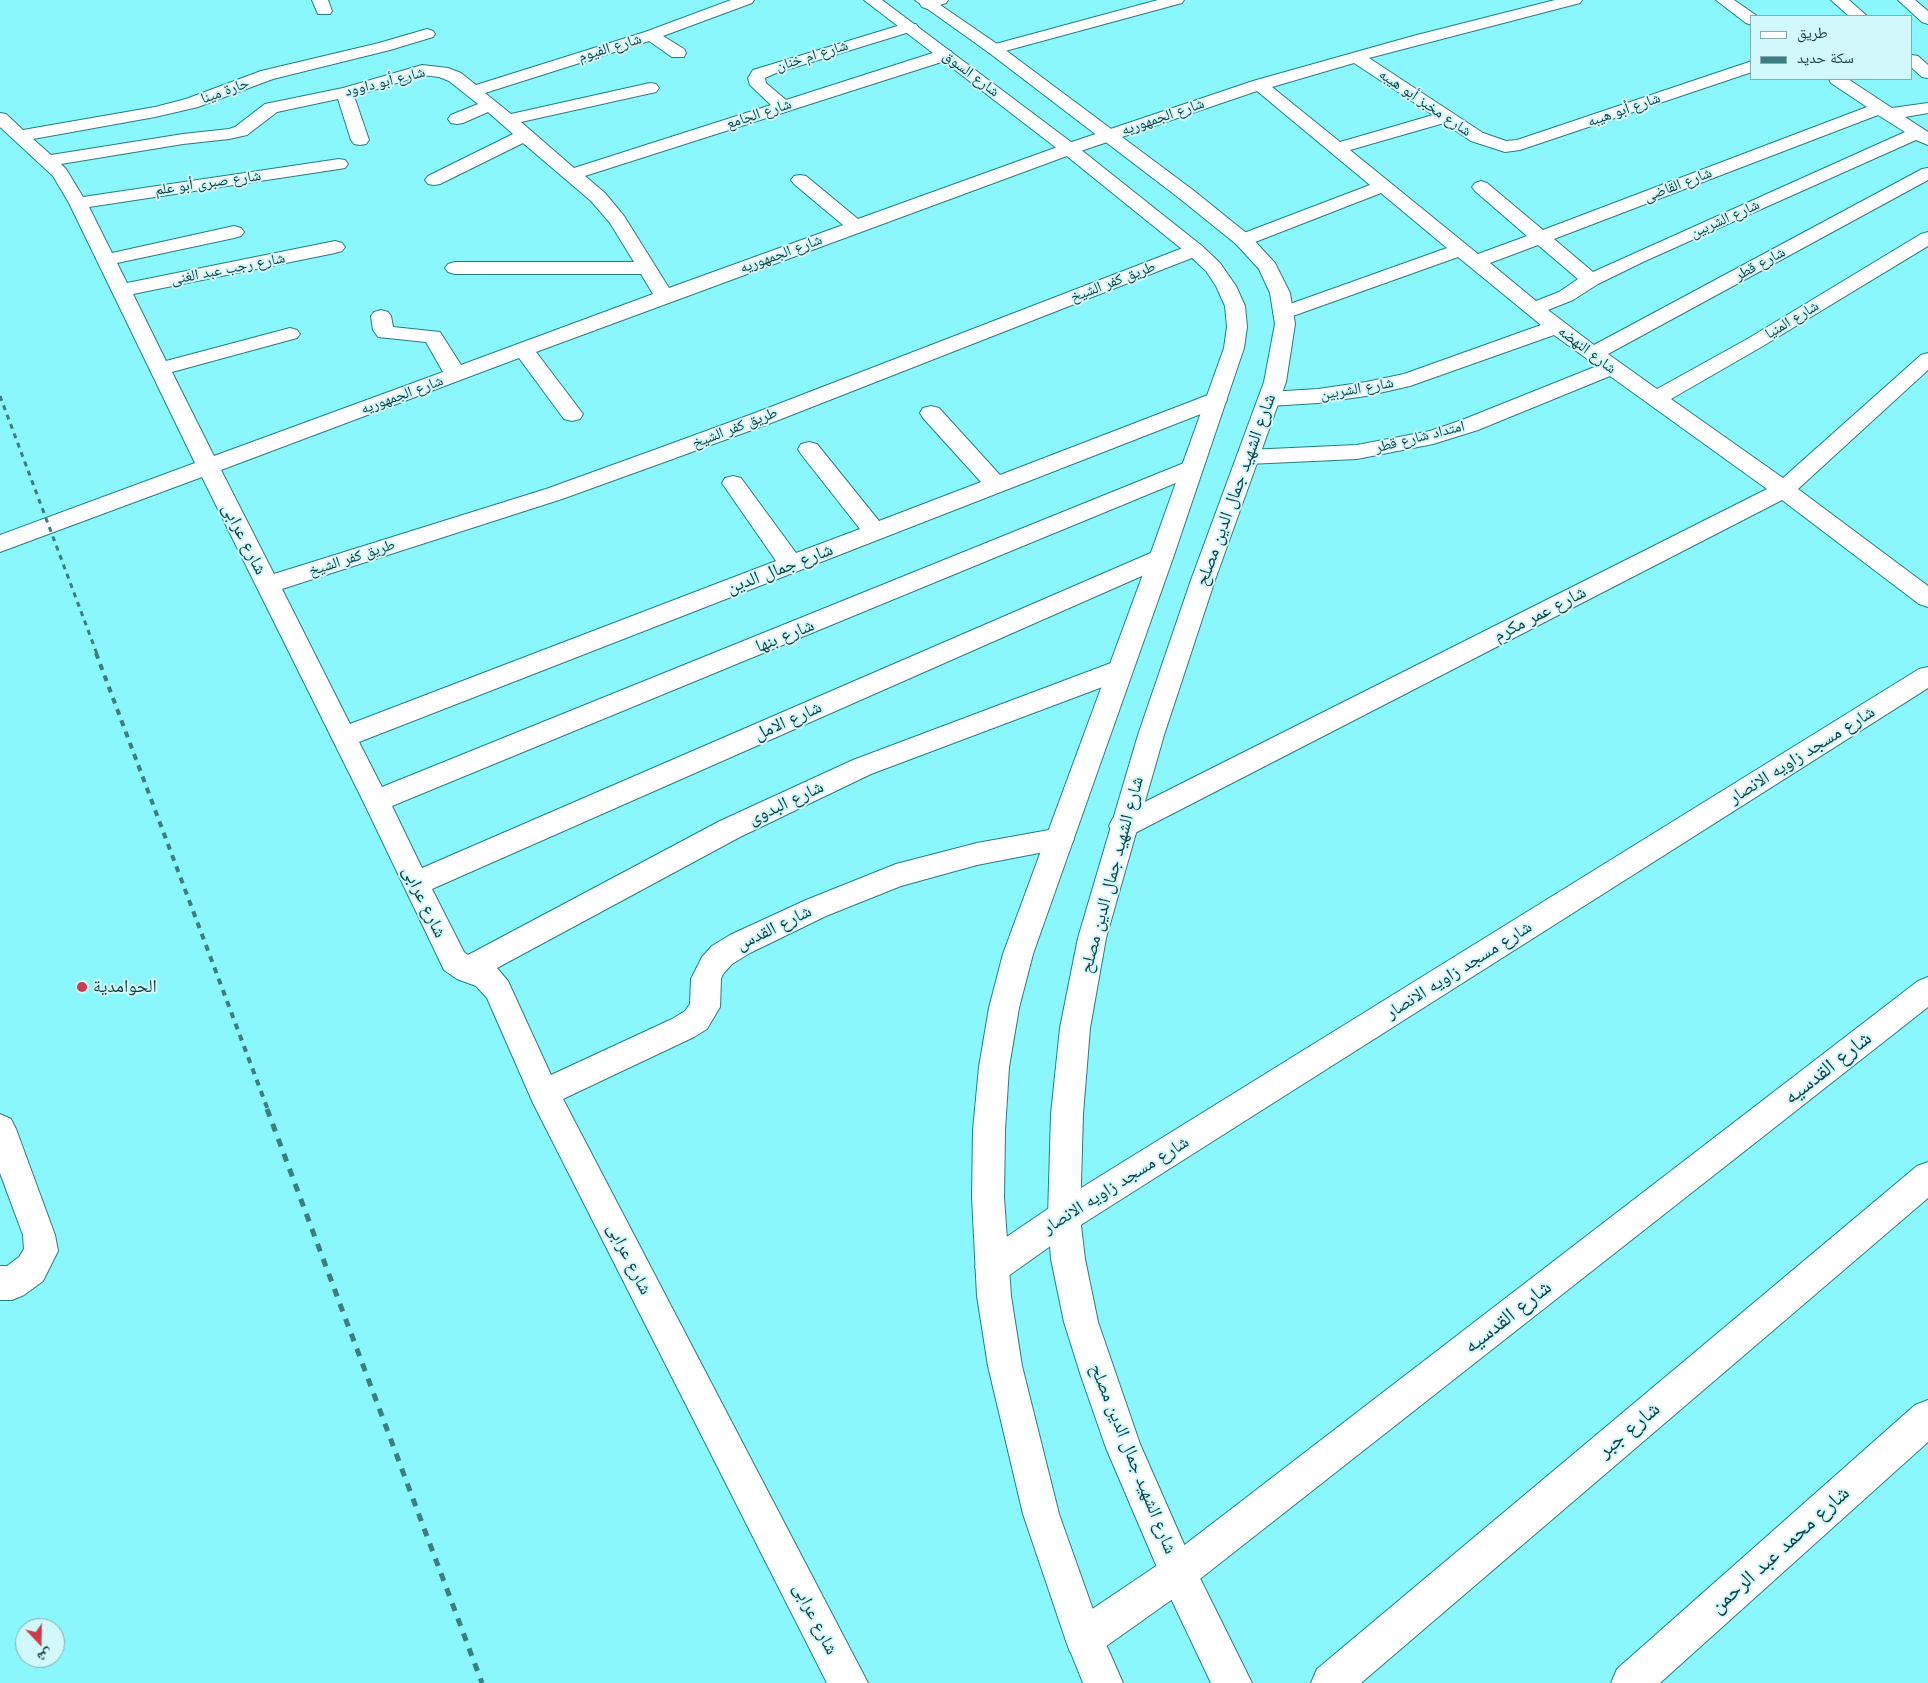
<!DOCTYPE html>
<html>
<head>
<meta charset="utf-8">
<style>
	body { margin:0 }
	#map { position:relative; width:1928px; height:1683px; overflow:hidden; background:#8af7fd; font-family:"Libre Baskerville","Noto Naskh Arabic",serif }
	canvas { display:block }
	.legend { position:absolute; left:1750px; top:15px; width:162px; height:65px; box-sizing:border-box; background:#d1f8fa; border:1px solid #84aeb1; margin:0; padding:6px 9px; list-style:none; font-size:15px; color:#104043 }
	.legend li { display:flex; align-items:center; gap:10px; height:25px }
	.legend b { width:25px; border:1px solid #84aeb1 }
	.north { position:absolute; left:15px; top:1618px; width:50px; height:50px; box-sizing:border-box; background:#d1f8fa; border:1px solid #84aeb1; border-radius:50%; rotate:159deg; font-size:14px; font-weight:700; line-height:20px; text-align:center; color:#104043 }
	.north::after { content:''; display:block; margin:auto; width:18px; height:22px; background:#cd3c4a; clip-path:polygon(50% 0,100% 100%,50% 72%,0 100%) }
</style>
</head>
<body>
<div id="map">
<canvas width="1928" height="1683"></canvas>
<ul class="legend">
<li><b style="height:6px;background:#fff"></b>طريق</li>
<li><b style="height:6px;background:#3a7e82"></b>سكة حديد</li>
</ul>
<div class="north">ش</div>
</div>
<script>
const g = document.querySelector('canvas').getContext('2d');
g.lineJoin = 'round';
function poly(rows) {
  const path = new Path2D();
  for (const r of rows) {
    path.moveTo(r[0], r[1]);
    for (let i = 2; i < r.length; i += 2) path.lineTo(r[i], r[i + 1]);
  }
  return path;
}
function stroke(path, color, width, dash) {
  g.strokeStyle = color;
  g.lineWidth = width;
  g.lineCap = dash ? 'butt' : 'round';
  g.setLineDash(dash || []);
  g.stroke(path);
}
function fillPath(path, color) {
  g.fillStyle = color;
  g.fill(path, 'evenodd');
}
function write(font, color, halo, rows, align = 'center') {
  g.font = font + ' "Libre Baskerville","Noto Naskh Arabic",serif';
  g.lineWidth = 4;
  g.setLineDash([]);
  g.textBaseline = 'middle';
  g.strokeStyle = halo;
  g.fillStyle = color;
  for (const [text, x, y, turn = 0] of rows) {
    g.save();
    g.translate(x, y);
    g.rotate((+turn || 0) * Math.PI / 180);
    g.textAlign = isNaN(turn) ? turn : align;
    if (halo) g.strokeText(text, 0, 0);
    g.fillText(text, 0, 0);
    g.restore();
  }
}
const minor = poly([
	[312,0,328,0,332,11,330,14,318,14,312,0],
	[731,0,754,0,752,3,663,36,684,49,686,53,684,57,672,57,649,41,485,93,511,114,650,83,656,84,659,88,656,92,521,122,574,168,771,105,750,85,748,78,753,70,904,24,916,24,918,27,916,30,776,73,765,78,766,83,786,100,939,51,945,50,951,51,953,55,951,59,585,176,605,193,624,216,669,288,843,225,794,184,791,180,794,176,800,175,806,176,858,219,1063,145,1253,81,1413,36,1555,0,1582,0,1580,3,1369,58,1483,133,1506,141,1517,140,1752,61,1752,72,1520,150,1505,152,1471,141,1444,123,1350,150,1478,254,1527,236,1475,191,1472,187,1475,183,1481,181,1487,183,1543,230,1867,107,1831,83,1829,79,1848,79,1892,108,1928,103,1928,113,1905,117,1928,132,1928,145,1916,140,1645,261,1598,284,1573,300,1548,310,1594,345,1922,169,1928,168,1928,180,1608,354,1657,389,1749,338,1921,234,1928,232,1928,246,1763,346,1671,399,1783,478,1921,355,1928,353,1928,370,1798,489,1928,586,1928,607,1919,604,1782,500,1133,834,1123,837,1113,834,1109,826,1113,818,1767,489,1610,376,1478,430,1433,444,1357,459,1248,464,1240,462,1237,457,1240,452,1248,450,1357,445,1430,431,1462,420,1597,366,1554,335,1410,386,1366,396,1318,403,1269,406,1261,404,1258,399,1261,394,1269,392,1318,389,1366,382,1404,374,1541,325,1458,257,1290,317,1283,319,1276,317,1273,313,1276,309,1447,248,1381,193,1250,244,1243,246,1236,244,1233,240,1236,236,1370,185,1257,91,1075,153,536,352,583,414,580,419,572,421,564,419,519,358,221,470,274,574,546,489,654,450,755,413,1188,246,1195,244,1202,246,1205,250,1202,254,771,423,670,460,562,499,282,589,350,724,776,561,722,483,725,478,733,476,741,478,796,553,860,529,801,454,798,449,801,444,809,442,817,444,879,521,981,482,923,418,920,413,923,408,931,406,939,408,1000,475,1208,395,1216,393,1224,395,1227,400,1224,405,359,742,382,787,1184,463,1192,461,1200,463,1203,468,1200,473,392,806,422,868,1153,552,1161,550,1169,552,1173,558,1169,564,432,889,464,952,468,955,720,821,853,760,1111,663,1120,661,1129,663,1133,670,1129,677,871,774,740,837,497,968,508,981,551,1075,672,1019,685,1011,690,1004,691,979,702,957,712,946,730,935,806,900,896,864,977,843,1060,828,1070,831,1074,839,1070,847,977,865,901,886,826,916,750,953,732,964,723,974,721,979,720,1007,707,1029,694,1037,563,1099,868,1683,827,1683,533,1103,487,998,476,986,457,979,444,970,363,801,202,477,0,552,0,535,195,463,69,203,53,176,0,127,0,113,6,114,23,130,155,107,186,99,261,71,379,43,427,29,433,31,435,34,433,37,390,50,273,79,198,107,155,117,33,139,51,155,183,134,229,129,235,127,265,104,343,88,422,65,448,68,461,73,476,85,645,32,731,0],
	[1354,63,1433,115,1340,142,1272,87,1354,63],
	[423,75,439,77,449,81,478,104,451,115,448,119,451,123,457,124,463,123,488,112,513,134,428,176,425,180,428,184,434,185,440,184,523,143,591,201,610,223,634,262,455,262,448,264,445,268,448,272,455,274,641,274,653,294,461,365,440,332,393,327,391,316,388,312,381,310,374,312,371,316,373,330,378,337,426,342,443,372,214,456,172,372,297,338,300,334,297,330,290,328,166,361,133,294,335,253,342,251,345,247,342,243,335,241,127,283,117,263,234,238,241,236,244,232,241,228,234,226,112,253,89,207,339,169,345,168,348,164,345,160,339,159,83,197,66,169,61,164,183,144,229,139,247,135,277,112,338,99,351,140,354,144,360,145,366,144,369,140,354,96,423,75],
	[1878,115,1905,132,1593,272,1554,239,1878,115],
	[1538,245,1578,279,1559,292,1536,301,1490,263,1538,245],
	[924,0,948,0,946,3,928,9,922,7,920,4,924,0],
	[1158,0,1184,0,1182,3,994,54,988,52,986,49,988,46,1158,0],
	[1716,0,1734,0,1757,16,1752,16,1752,25,1746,23,1716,0],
	[1831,0,1849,0,1867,16,1849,16,1831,0],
	[1898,0,1915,0,1928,11,1928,24,1922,22,1898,0],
	[1912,55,1918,56,1928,65,1928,78,1922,77,1912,68,1912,55],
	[1928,667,1928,688,1076,1228,1004,1279,992,1283,980,1279,975,1267,980,1255,1052,1206,1919,669,1928,667],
	[1928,977,1928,1007,1191,1586,1098,1652,1084,1657,1070,1652,1065,1638,1070,1624,1165,1560,1918,981,1928,977],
	[0,1114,11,1119,16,1129,55,1235,58,1251,43,1281,24,1295,12,1300,0,1300,0,1266,7,1266,19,1257,24,1249,23,1235,0,1173,0,1114],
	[1928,1162,1928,1198,1361,1683,1311,1683,1317,1669,1917,1166,1928,1162],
	[1928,1400,1928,1442,1660,1683,1611,1683,1617,1669,1915,1405,1928,1400]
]);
const tertiary = poly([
	[864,0,882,0,1075,145,1202,246,1220,263,1236,286,1245,306,1247,327,1244,348,1173,558,1033,954,1019,1008,1009,1067,1005,1130,1004,1197,1011,1296,1022,1366,1059,1514,1102,1635,1123,1683,1083,1683,1065,1638,1023,1514,988,1366,977,1296,972,1197,973,1130,979,1067,989,1008,1003,954,1149,558,1224,348,1227,327,1225,306,1216,286,1206,271,1188,254,1063,153,864,0],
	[915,0,933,0,1000,46,1193,190,1250,236,1275,263,1290,293,1295,324,1286,382,1215,580,1164,735,1106,938,1090,1028,1083,1114,1080,1217,1085,1259,1098,1322,1140,1444,1191,1560,1252,1683,1211,1683,1165,1586,1106,1448,1081,1376,1064,1322,1051,1259,1048,1217,1051,1114,1060,1028,1078,938,1138,735,1191,580,1264,382,1275,324,1270,293,1259,269,1236,244,1179,198,988,52,915,0]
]);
const railFar2 = poly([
	[0,396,97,654]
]);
const railFar1 = poly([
	[96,653,268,1110]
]);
const rail = poly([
	[267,1109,482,1683]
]);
const markers = [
	[82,987,6,"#cd3c4a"]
];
const farStreetnames = [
	["شارع الفيوم",610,48,-17],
	["شارع ام خنان",812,56,-17],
	["شارع السوق",971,74,37],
	["شارع أبو داوود",385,82,-14],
	["حارة مينا",225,91,-20],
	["شارع مخبز أبو هيبه",1425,103,34],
	["شارع أبو هيبه",1624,110,-19],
	["شارع الجامع",759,114,-18],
	["شارع الجمهوريه",1163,117,-19],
	["شارع صبرى أبو علم",208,183,-8],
	["شارع القاضى",1678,185,-21],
	["شارع الشربين",1725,219,-24],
	["شارع الجمهوريه",781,254,-20],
	["شارع قطر",1760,264,-28],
	["شارع رجب عبد الغنى",228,269,-11],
	["طريق كفر الشيخ",1113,282,-21],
	["شارع المنيا",1792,320,-31],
	["شارع النهضه",1587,350,37],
	["شارع الشربين",1357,389,-10],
	["شارع الجمهوريه",402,395,-20],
	["طريق كفر الشيخ",735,428,-21],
	["امتداد شارع قطر",1420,437,-14],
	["طريق كفر الشيخ",352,558,-18]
];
const streetNames = [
	["شارع الشهيد جمال الدين مصلح",1236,490,-70],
	["شارع عرابى",244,539,63],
	["شارع جمال الدين",780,569,-21],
	["شارع عمر مكرم",1540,614,-27],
	["شارع بنها",785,636,-22],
	["شارع الامل",788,721,-24],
	["شارع مسجد زاويه الانصار",1802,755,-32],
	["شارع البدوى",786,803,-25],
	["شارع الشهيد جمال الدين مصلح",1112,875,-75],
	["شارع عرابى",424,902,64],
	["شارع القدس",774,928,-26],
	["شارع مسجد زاويه الانصار",1459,970,-32],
	["شارع مسجد زاويه الانصار",1116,1185,-32],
	["شارع عرابى",629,1259,63],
	["شارع الشهيد جمال الدين مصلح",1133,1459,68],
	["شارع عرابى",815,1619,63]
];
const poiNames = [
	["الحوامدية",93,987]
];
const nearStreetnames = [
	["شارع القدسيه",1828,1068,-38],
	["شارع القدسيه",1508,1317,-38],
	["شارع جبر",1629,1430,-40],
	["شارع محمد عبد الرحمن",1780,1550,-42]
];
stroke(minor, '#267e83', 2);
stroke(tertiary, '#267e83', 2);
fillPath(minor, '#fff');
fillPath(tertiary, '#fff');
stroke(railFar2, '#3a7e82', 3, [5, 5]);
stroke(railFar1, '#3a7e82', 4, [6, 6]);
stroke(rail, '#3a7e82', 5, [8, 8]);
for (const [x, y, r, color] of markers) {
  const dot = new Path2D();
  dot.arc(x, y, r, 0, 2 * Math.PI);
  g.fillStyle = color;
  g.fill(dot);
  stroke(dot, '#d1f8fa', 2);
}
write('15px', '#104043', '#d1f8fa', farStreetnames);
write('18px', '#104043', '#d1f8fa', streetNames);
write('18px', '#104043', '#d1f8fa', poiNames, 'left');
write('21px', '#104043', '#d1f8fa', nearStreetnames);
</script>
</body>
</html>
